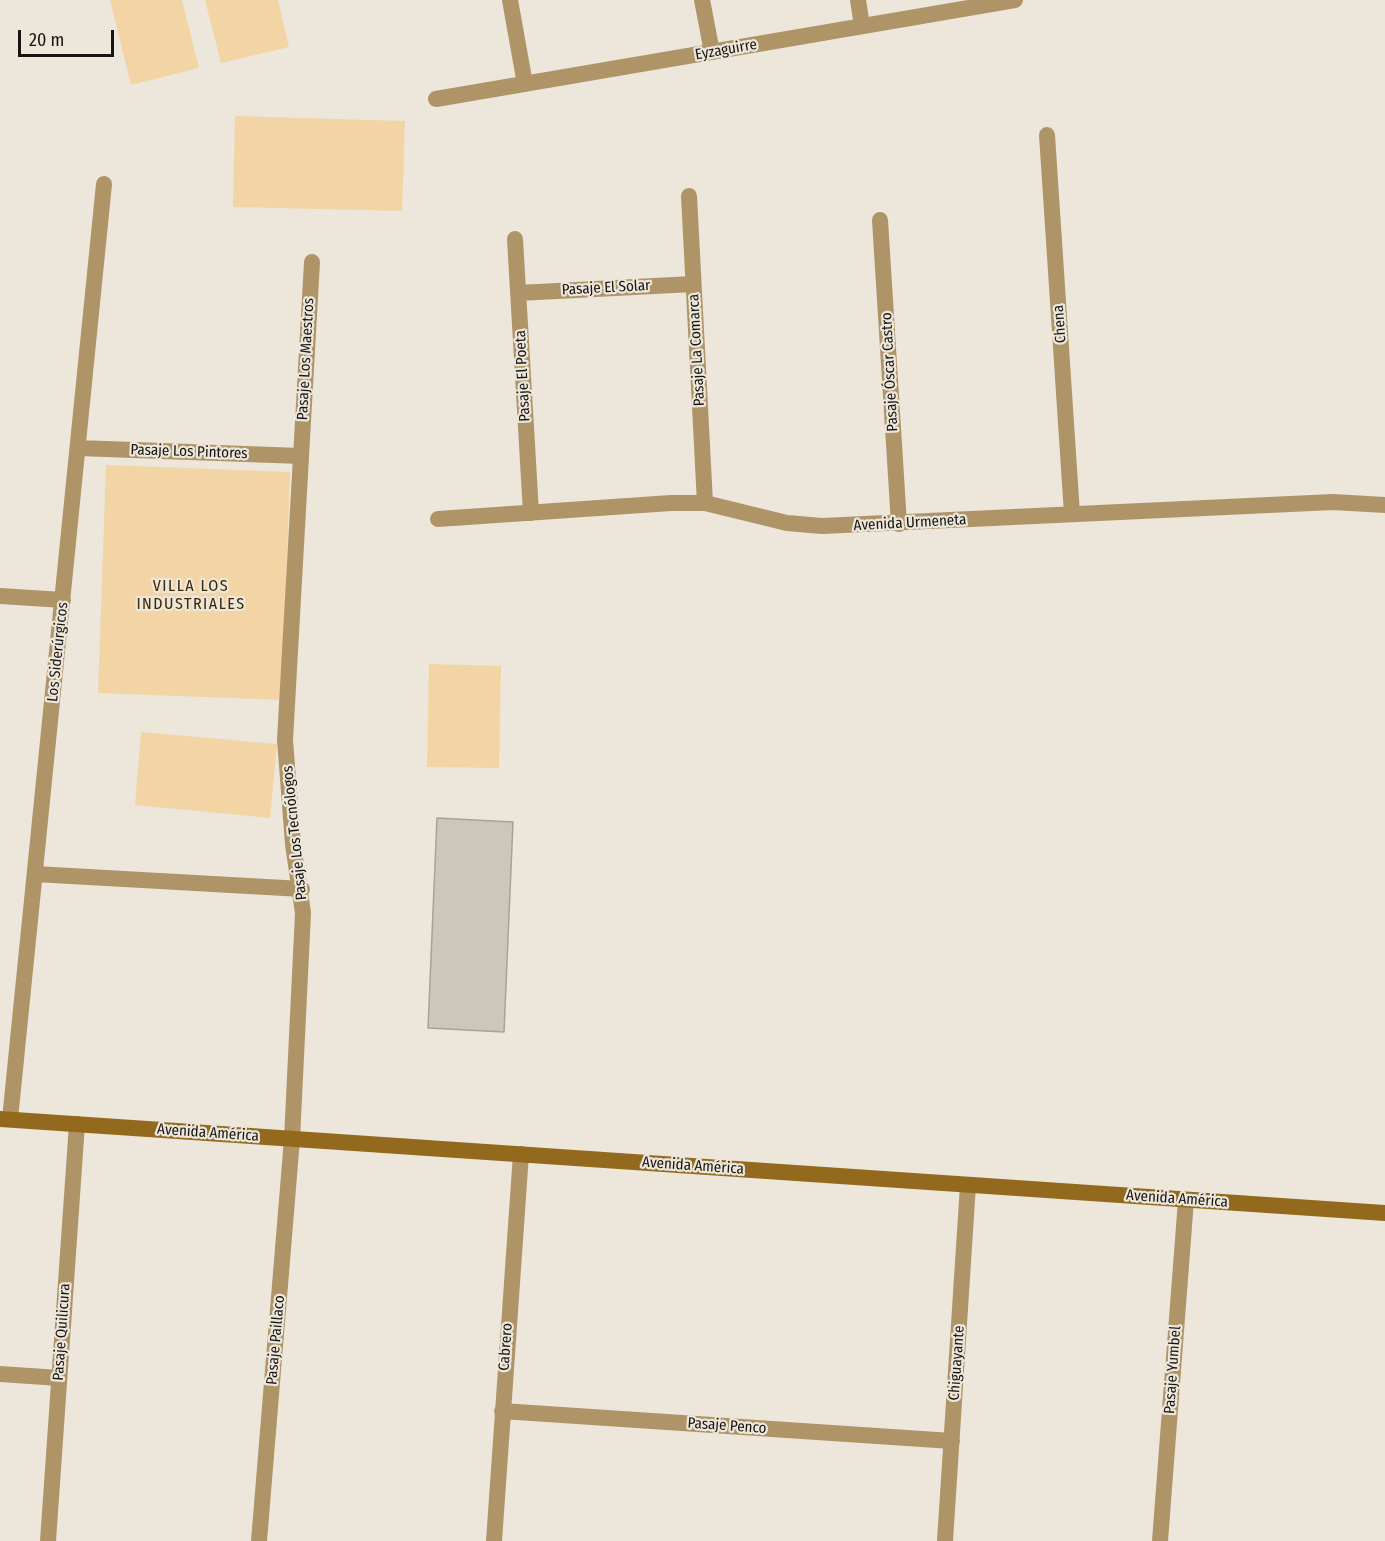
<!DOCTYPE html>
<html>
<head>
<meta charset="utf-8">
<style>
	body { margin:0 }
	#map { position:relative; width:1385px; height:1541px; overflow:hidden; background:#ede6db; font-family:"Fira Sans Condensed",sans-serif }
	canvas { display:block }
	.scale { position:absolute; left:18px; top:30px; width:96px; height:27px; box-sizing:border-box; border:3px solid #171511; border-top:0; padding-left:8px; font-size:18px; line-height:21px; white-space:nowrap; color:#171511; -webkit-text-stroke:4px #ede6db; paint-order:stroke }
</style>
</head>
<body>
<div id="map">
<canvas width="1385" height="1541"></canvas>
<div class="scale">20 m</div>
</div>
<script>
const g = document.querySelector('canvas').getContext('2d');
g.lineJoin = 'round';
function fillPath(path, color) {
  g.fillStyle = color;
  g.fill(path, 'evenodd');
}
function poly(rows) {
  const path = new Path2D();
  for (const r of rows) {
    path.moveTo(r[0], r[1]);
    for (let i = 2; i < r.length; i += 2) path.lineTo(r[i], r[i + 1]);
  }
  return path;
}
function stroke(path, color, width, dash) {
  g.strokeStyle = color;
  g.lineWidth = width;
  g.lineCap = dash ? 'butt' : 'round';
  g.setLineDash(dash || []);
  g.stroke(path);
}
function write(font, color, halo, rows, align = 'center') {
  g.font = font + ' "Fira Sans Condensed",sans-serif';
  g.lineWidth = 4.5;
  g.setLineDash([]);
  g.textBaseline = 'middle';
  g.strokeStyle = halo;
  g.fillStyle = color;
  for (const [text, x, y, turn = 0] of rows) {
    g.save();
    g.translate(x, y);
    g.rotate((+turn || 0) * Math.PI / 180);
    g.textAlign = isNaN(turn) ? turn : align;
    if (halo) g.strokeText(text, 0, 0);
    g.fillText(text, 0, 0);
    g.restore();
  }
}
const green = poly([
	[110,0,182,0,199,68,131,85],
	[205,0,278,0,289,47,221,63],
	[235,116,405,121,402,211,233,207],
	[106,465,290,472,282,700,98,693],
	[429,664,501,666,499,768,427,767],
	[141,732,277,744,270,818,135,805]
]);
const building = poly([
	[437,818,513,822,504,1032,428,1028,437,818]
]);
const minor = poly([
	[510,0,525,84],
	[702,0,712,52],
	[858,0,862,26],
	[436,99,1015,0],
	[1047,135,1072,514],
	[689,196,705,503],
	[880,220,899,524],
	[515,239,531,513],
	[518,293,693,284],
	[78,448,301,456],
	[438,519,671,503,705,503,787,523,822,526,1333,502,1385,505],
	[0,596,63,600],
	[35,874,302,889],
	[10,1119,104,184],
	[0,1374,59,1378],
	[502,1411,952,1441],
	[48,1541,77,1124],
	[259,1541,292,1139,303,913,293,844,285,740,312,262],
	[494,1541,521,1154],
	[945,1541,968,1185],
	[1160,1541,1186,1200]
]);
const secondary = poly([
	[0,1119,1385,1213]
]);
const streetNames = [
	["Eyzaguirre",726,50,-10],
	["Pasaje El Solar",606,288,-3],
	["Chena",1060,324,-94],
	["Pasaje La Comarca",697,350,-93],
	["Pasaje Los Maestros",306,359,-87],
	["Pasaje Óscar Castro",890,372,-93],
	["Pasaje El Poeta",523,376,-93],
	["Pasaje Los Pintores",189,452,2],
	["Avenida Urmeneta",910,523,-3],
	["Los Siderúrgicos",58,652,-84],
	["Pasaje Los Tecnólogos",295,833,-96],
	["Avenida América",208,1133,4],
	["Avenida América",693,1166,4],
	["Avenida América",1177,1199,4],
	["Pasaje Quilicura",62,1332,-86],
	["Pasaje Paillaco",276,1340,-85],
	["Cabrero",506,1347,-86],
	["Chiguayante",957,1363,-86],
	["Pasaje Yumbel",1173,1370,-86],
	["Pasaje Penco",727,1426,4]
];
const neighbourhoodNames = [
	["VILLA LOS",191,587],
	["INDUSTRIALES",191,605]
];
fillPath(green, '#f2d4a5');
fillPath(building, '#cdc6bb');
stroke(building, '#a9a298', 1.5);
stroke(minor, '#af9468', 16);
stroke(secondary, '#936a1d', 16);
write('15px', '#171511', '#ede6db', streetNames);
g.letterSpacing = '1.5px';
write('16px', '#3c2801', '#ede6db', neighbourhoodNames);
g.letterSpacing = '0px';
</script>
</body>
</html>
